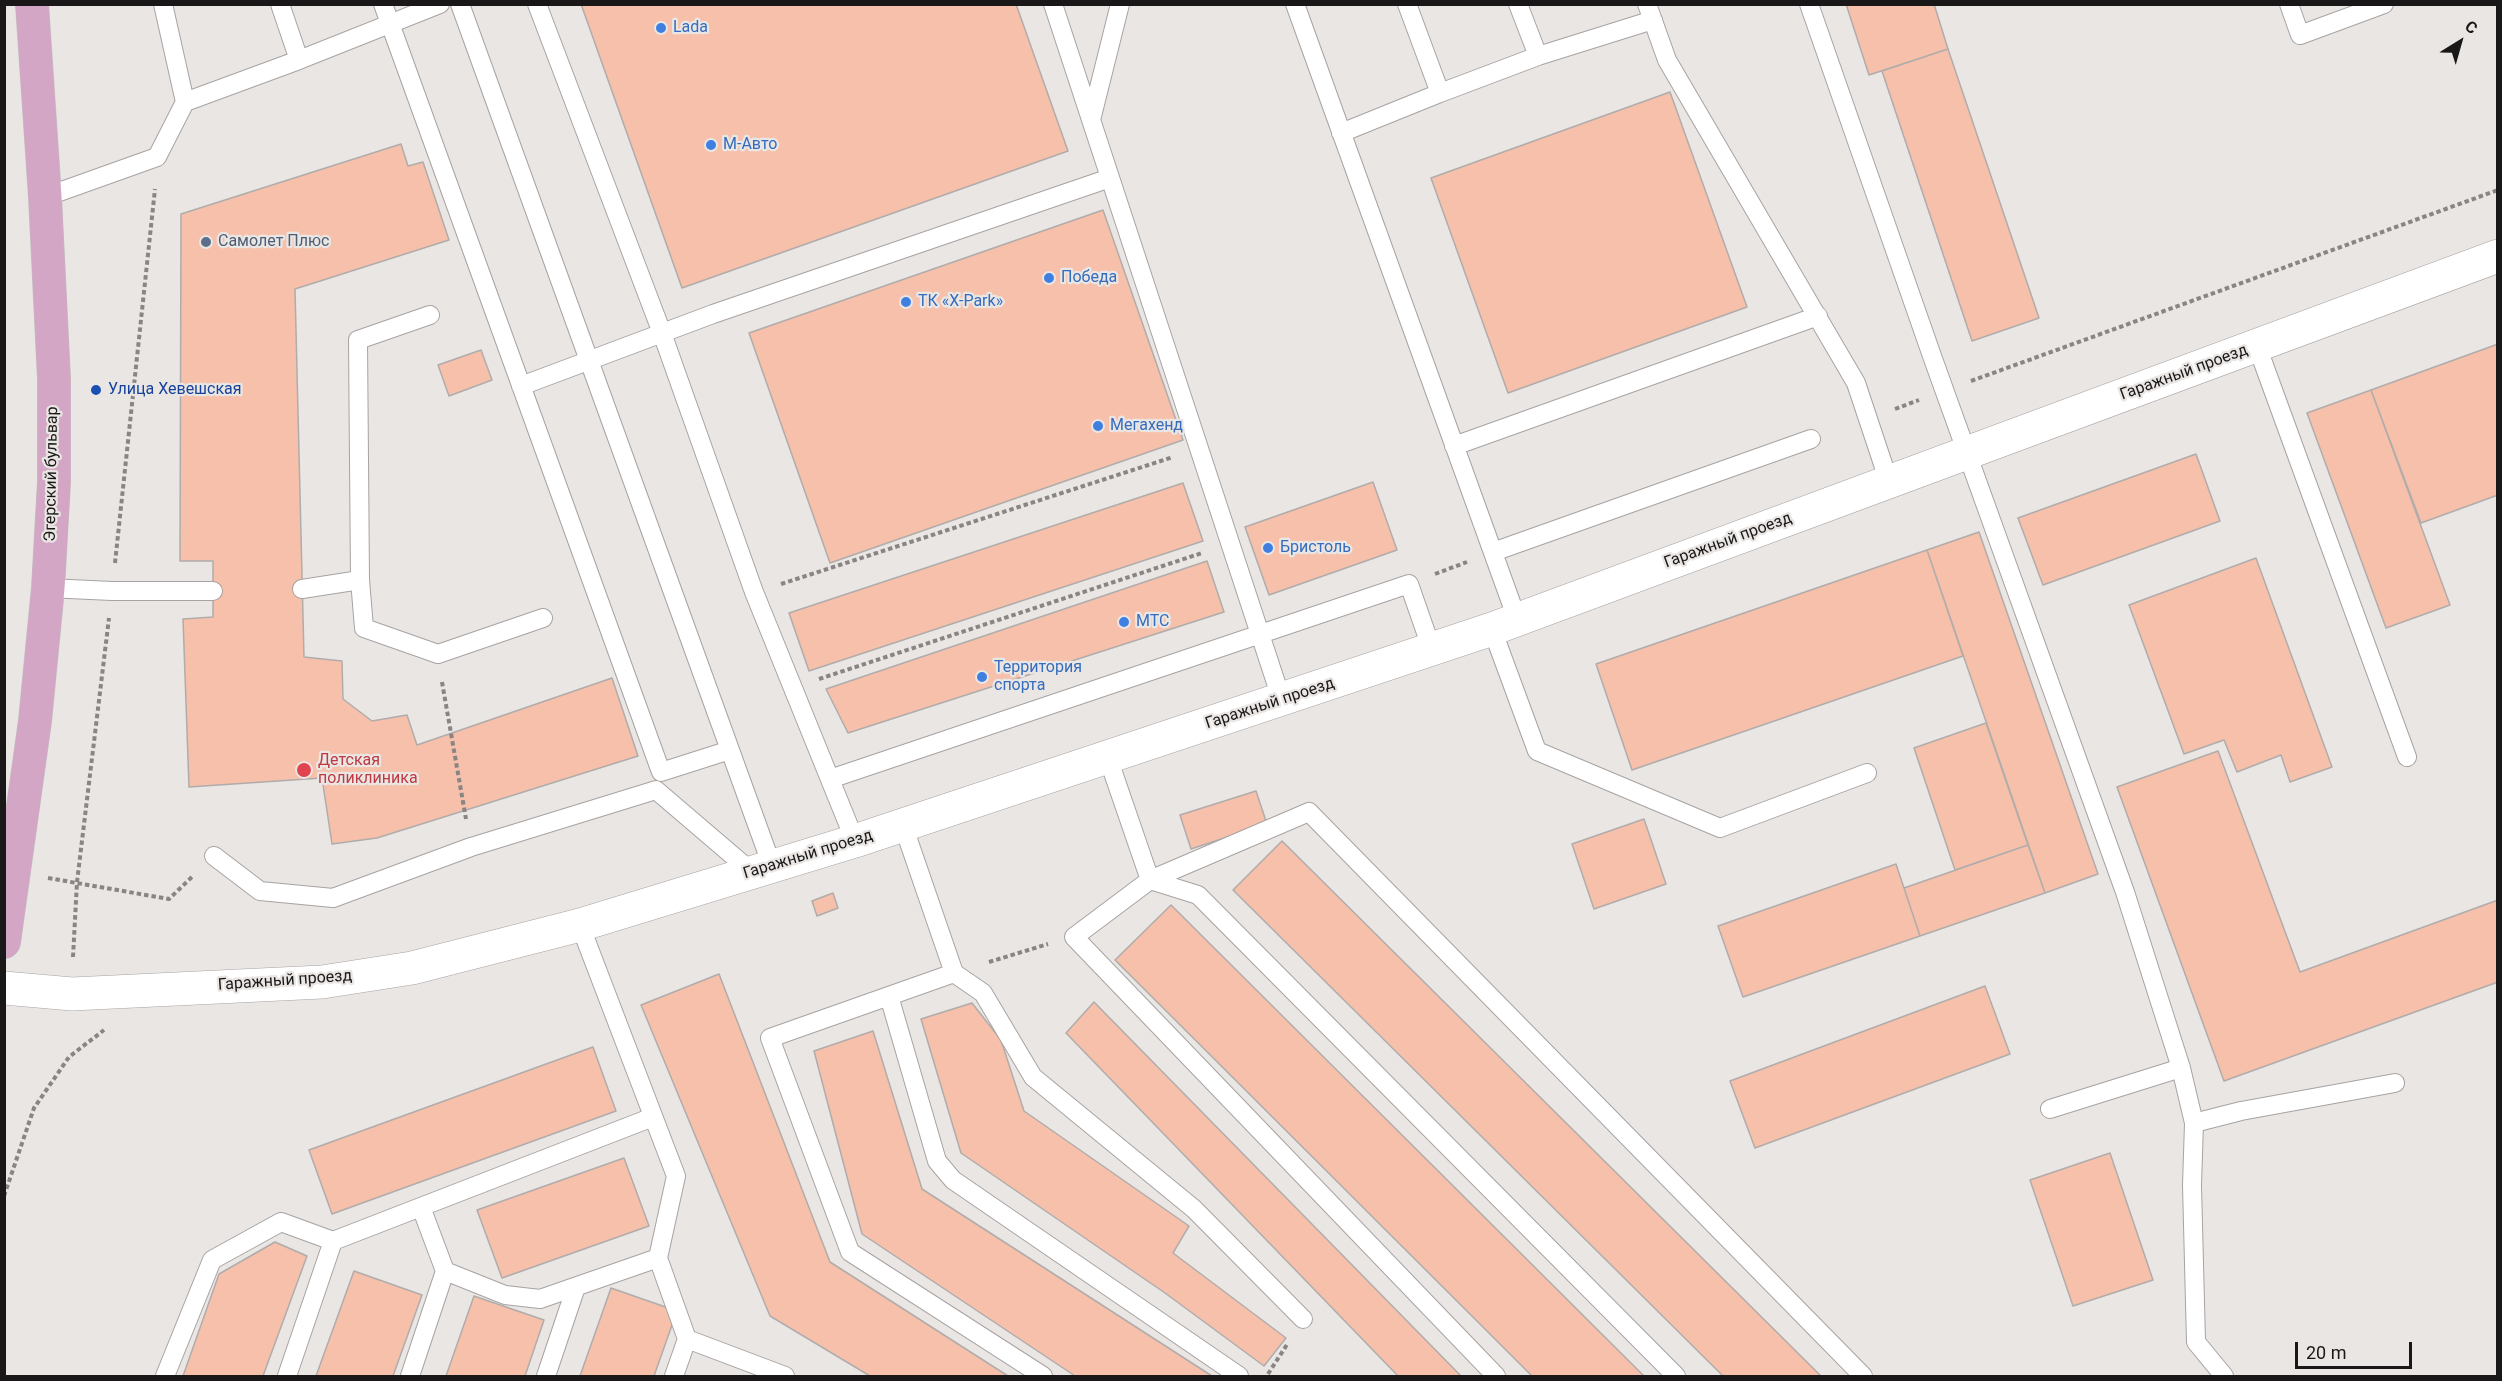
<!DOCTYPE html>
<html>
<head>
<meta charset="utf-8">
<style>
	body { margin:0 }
	#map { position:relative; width:2502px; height:1381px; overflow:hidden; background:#eae6e4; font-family:Roboto,sans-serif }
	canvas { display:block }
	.frame { position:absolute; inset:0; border:6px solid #191717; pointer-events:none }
	.north { position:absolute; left:2430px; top:12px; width:60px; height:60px; -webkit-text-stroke:4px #eae6e4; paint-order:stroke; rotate:37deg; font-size:16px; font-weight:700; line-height:24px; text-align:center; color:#191717 }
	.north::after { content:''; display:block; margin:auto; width:21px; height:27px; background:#191717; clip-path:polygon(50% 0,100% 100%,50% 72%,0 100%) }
	.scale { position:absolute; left:2295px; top:1342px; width:117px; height:27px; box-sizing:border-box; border:3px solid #191717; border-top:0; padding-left:8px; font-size:18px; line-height:21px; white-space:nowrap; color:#191717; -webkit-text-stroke:4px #eae6e4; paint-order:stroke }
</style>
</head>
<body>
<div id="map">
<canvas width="2502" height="1381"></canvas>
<div class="frame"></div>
<div class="north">С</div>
<div class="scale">20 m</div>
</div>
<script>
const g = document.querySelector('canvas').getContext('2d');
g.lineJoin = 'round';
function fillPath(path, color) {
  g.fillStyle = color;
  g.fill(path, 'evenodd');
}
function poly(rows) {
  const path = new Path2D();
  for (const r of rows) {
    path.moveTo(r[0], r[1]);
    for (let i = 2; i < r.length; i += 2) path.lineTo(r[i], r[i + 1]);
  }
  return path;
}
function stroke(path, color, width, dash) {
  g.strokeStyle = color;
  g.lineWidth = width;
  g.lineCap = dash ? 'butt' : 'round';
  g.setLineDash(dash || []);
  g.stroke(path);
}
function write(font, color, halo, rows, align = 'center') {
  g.font = font + ' Roboto,sans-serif';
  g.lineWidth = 4.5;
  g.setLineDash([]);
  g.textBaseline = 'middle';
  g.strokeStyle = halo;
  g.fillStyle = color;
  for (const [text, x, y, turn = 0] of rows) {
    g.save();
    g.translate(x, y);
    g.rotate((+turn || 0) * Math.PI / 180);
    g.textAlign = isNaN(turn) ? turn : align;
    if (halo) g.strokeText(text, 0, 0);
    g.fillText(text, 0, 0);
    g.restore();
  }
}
const building = poly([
	[581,4,1016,4,1068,151,682,288,581,4],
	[1846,4,1934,4,1948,49,1869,75,1846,4],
	[1948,49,2039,318,1972,341,1882,71,1948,49],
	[1670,92,1747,307,1508,393,1431,178,1670,92],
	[401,144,408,166,423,162,449,240,295,289,304,657,342,661,343,699,372,721,407,715,417,745,612,678,638,756,377,838,332,844,322,778,189,787,183,619,213,617,213,561,180,561,181,214,401,144],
	[1103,210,1183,440,830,563,749,333,1103,210],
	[2498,344,2498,495,2421,523,2371,390,2498,344],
	[481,350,492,380,449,396,438,365,481,350],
	[2371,390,2450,605,2386,628,2307,413,2371,390],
	[2196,454,2220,521,2043,585,2018,518,2196,454],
	[1373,482,1397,550,1269,595,1245,527,1373,482],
	[1183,483,1203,541,809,671,789,613,1183,483],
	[1979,532,2098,874,2045,893,1927,550,1979,532],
	[1927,550,1963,656,1632,770,1596,664,1927,550],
	[2256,558,2332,767,2290,782,2281,755,2237,772,2224,740,2184,754,2129,605,2256,558],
	[1207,561,1224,612,848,733,826,689,1207,561],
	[1986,723,2028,845,1955,870,1914,748,1986,723],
	[2218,751,2300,972,2498,900,2498,982,2224,1081,2117,787,2218,751],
	[1256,791,1267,824,1191,849,1180,815,1256,791],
	[1644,819,1666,884,1594,909,1572,844,1644,819],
	[1282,841,1821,1376,1723,1376,1233,890,1282,841],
	[2028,845,2045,893,1920,936,1904,888,2028,845],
	[1896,864,1920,936,1743,997,1718,926,1896,864],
	[833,893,838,908,817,916,812,901,833,893],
	[1171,905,1644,1376,1532,1376,1115,960,1171,905],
	[719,974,830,1262,1008,1376,870,1376,770,1316,641,1005,719,974],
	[1985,986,2010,1054,1755,1148,1730,1081,1985,986],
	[1094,1002,1461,1376,1398,1376,1066,1033,1094,1002],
	[972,1003,1001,1040,1024,1111,1189,1226,1173,1253,1286,1338,1264,1366,1165,1293,961,1153,921,1019,972,1003],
	[873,1031,922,1189,1212,1376,1075,1376,862,1234,814,1051,873,1031],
	[593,1047,616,1111,332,1214,309,1150,593,1047],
	[2110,1153,2153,1280,2073,1306,2030,1180,2110,1153],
	[624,1158,649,1226,502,1278,477,1210,624,1158],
	[275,1242,307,1256,263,1376,183,1376,219,1274,275,1242],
	[354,1271,422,1295,393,1376,316,1376,354,1271],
	[611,1288,677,1311,654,1376,580,1376,611,1288],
	[474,1296,544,1320,525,1376,446,1376,474,1296]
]);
const path = poly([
	[1971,381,2498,190],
	[1895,409,1919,400],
	[115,563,155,189],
	[1435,574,1467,562],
	[781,584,1173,457],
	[819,679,1202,553],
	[442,682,466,819],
	[48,878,169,899,194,875],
	[73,957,77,882,109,618],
	[989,962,1048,944],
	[4,1196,34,1108,69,1057,104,1030],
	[1268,1374,1288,1343]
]);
const lane = poly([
	[383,4,661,772,730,750],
	[460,4,772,866],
	[537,4,662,333,754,592,855,841],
	[1053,4,1282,701],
	[1295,4,1517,619],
	[1407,4,1440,93,1538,56,1518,4],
	[1647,4,1667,60,1856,383,1889,482],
	[1809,4,1932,356,2125,892,2181,1068,2194,1123,2192,1185,2196,1342,2224,1376],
	[2289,4,2300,35,2384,4],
	[1538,56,1653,20],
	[299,60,440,4],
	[185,102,299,60,280,4],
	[1091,120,1120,4],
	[1341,133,1440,93],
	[45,197,157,157,185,102,163,4],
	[430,315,358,340,360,580,364,628,438,654,543,618],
	[2257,346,2407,757],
	[521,386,713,314,1110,178],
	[1454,446,1818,316],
	[1493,552,1811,439],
	[48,588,112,591,213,591],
	[302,589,360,580],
	[1492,629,1537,751,1720,828,1867,773],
	[1108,758,1150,880,1309,812,1863,1376],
	[830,779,1409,584,1432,650],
	[903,825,954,973,983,993,1033,1077,1194,1209,1303,1319],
	[214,856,260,891,333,898,471,847,656,790,752,872],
	[580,925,676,1176,658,1258,687,1339,674,1376],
	[954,973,770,1038,850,1252,1043,1376],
	[889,996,937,1161,953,1180,1239,1376],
	[2050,1109,2181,1068],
	[2194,1123,2241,1111,2395,1083],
	[421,1207,445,1271,505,1295,540,1299,658,1258],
	[687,1339,785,1376],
	[165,1376,212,1260,281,1222,333,1241,653,1117],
	[287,1376,333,1241],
	[410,1376,445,1271],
	[546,1376,576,1287],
	[1496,1376,1074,937,1150,880,1198,895,1676,1376]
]);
const street = poly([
	[4,988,72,994,322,982,412,968,580,925,855,841,1492,629,2498,256]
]);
const primary = poly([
	[4,942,35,721,48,588,54,482,54,379,45,197,32,4]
]);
const markers = [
	[661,28,6,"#3f7fe0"],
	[711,145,6,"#3f7fe0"],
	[206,242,6,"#5c6f8a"],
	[1049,278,6,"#3f7fe0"],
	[906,302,6,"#3f7fe0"],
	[96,390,6,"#1a4fb4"],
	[1098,426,6,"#3f7fe0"],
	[1268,548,6,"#3f7fe0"],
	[1124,622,6,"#3f7fe0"],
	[982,677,6,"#3f7fe0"],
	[304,770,8,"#e0444e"]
];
const shopNames = [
	["Lada",673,28],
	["М-Авто",723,145],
	["Победа",1061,278],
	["ТК «X-Park»",918,302],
	["Мегахенд",1110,426],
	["Бристоль",1280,548],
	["МТС",1136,622],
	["Территория",994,668],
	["спорта",994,686]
];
const serviceNames = [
	["Самолет Плюс",218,242]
];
const streetNames = [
	["Гаражный проезд",2184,373,-20],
	["Эгерский бульвар",52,474,-89],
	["Гаражный проезд",1728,541,-20],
	["Гаражный проезд",1270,704,-18],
	["Гаражный проезд",808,855,-17],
	["Гаражный проезд",285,981,-4]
];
const transitNames = [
	["Улица Хевешская",108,390]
];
const healthNames = [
	["Детская",318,761],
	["поликлиника",318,779]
];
fillPath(building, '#f6c0aa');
stroke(building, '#b0acab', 1.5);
stroke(lane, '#a7a3a2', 20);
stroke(street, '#a7a3a2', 34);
stroke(primary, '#c3c3c3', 34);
stroke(path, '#888584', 4, [4.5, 3]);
stroke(lane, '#fff', 18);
stroke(street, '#fff', 33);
stroke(primary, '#d4a6c5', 33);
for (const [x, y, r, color] of markers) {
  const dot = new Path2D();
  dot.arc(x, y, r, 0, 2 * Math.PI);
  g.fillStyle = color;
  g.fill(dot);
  stroke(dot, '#eae6e4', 2);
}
write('16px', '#366cbe', '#eae6e4', shopNames, 'left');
write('16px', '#4e5e75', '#eae6e4', serviceNames, 'left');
write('16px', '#191717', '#eae6e4', streetNames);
write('16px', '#164399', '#eae6e4', transitNames, 'left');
write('16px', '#be3a42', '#eae6e4', healthNames, 'left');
</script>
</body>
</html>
